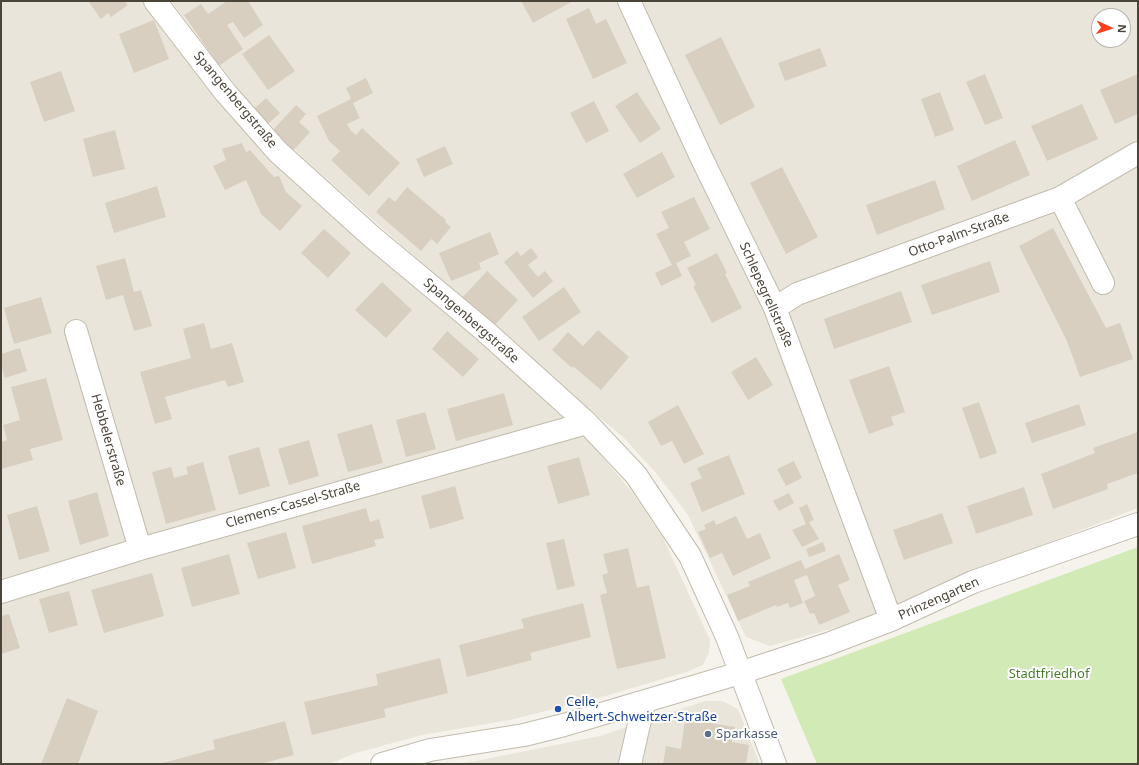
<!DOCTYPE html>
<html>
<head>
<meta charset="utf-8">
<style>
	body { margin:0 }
	#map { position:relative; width:1139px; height:765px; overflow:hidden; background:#f6f3ec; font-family:"Noto Sans",sans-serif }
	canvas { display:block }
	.frame { position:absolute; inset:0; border:2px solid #4b4439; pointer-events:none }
	.north { position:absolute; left:1091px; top:8px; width:40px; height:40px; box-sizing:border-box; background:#fff; border:1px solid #b7b4b0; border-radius:50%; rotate:93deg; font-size:11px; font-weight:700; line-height:16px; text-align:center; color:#4b4439 }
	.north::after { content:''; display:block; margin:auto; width:14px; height:18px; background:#fc3f1d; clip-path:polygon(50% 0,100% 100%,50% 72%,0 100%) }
</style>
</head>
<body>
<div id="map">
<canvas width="1139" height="765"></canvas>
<div class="frame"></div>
<div class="north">N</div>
</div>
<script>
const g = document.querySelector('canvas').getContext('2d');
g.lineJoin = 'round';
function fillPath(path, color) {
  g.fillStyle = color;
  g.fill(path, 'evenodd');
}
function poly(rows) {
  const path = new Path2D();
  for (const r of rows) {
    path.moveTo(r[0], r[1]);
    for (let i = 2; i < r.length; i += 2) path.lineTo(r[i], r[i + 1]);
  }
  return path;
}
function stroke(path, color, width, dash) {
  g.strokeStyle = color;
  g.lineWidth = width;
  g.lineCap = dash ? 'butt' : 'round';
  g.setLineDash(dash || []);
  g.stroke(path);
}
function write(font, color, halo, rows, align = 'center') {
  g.font = font + ' "Noto Sans",sans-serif';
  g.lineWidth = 4;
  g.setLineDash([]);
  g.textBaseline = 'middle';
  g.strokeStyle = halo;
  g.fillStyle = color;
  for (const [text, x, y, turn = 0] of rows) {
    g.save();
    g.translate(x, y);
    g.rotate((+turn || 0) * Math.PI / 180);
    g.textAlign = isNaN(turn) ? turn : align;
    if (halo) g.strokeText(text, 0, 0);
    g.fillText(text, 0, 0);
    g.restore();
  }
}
const residential = poly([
	[1,1,147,1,188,57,568,417,633,493,663,538,710,640,709,652,703,665,686,672,609,695,510,720,422,735,356,753,329,764,1,764],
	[171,1,1138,1,1138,508,968,574,870,618,770,646,746,637,688,515,657,474,623,437,558,383,304,159,244,97],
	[1099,16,1123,16,1123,40,1099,40],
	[705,701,722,701,738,709,760,764,453,764,476,761,600,736]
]);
const green = poly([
	[1138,547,1138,764,817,764,781,679]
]);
const building = poly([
	[88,1,124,1,128,5,111,17,108,13,101,19],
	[227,1,248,1,263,25,244,38,233,22,227,25,243,49,219,66,184,15,201,4,208,14],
	[521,1,573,1,533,23],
	[589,8,596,24,606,19,627,63,593,79,566,19],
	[154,20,169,59,134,73,119,34],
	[269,35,295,71,268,90,242,54],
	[721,37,755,107,720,125,685,55],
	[820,48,827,66,785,81,778,63],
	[61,71,75,111,44,122,30,82],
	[985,74,1003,118,985,125,966,82],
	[1138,74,1138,114,1115,124,1100,90],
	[366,78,373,93,353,103,360,118,347,124,351,131,356,135,362,128,400,163,369,196,331,160,340,151,329,141,317,116,351,99,346,88],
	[637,92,661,129,640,143,615,106],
	[940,92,954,130,935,137,921,99],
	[266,98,280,113,268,124,253,110],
	[594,101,609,131,586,143,570,113],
	[1082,104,1098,139,1047,161,1031,126],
	[296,105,306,114,299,122,310,132,293,151,271,132],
	[115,130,125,169,93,177,83,139],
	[1015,140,1030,175,972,201,957,166],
	[242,143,246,152,250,150,274,177,279,176,286,192,302,206,280,231,261,214,246,180,225,190,213,166,226,160,222,149],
	[445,146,453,164,424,177,416,159],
	[662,152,675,177,637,198,623,174],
	[782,167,818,237,786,254,750,183],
	[935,180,945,209,877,235,866,205],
	[157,186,166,217,114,233,105,203],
	[407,187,446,220,445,222,451,227,437,244,431,239,421,251,376,212,389,197,395,202],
	[694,197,710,229,684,242,691,256,676,263,682,276,661,286,655,273,672,265,656,234,669,228,661,212],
	[1053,228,1106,328,1120,323,1133,359,1080,377,1067,341,1019,246],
	[324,229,351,253,328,278,301,253],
	[490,232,499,254,479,263,481,269,451,281,439,253],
	[531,248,538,257,528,265,538,277,545,271,553,281,533,298,504,262,517,251,521,256],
	[717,253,727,273,725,274,742,308,712,323,693,286,696,285,687,268],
	[125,258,134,292,141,290,152,326,134,331,123,295,106,300,96,266],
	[990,261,1000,292,932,315,921,285],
	[487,271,518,300,492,328,461,299],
	[382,282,412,310,386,338,355,310],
	[564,287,581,312,539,341,522,317],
	[901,291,912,322,834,349,824,319],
	[41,297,52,333,14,344,4,308],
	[204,323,211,349,232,343,244,382,228,387,225,380,165,397,172,419,155,424,140,372,191,358,183,329],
	[598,330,629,357,601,390,573,366,572,368,552,350,568,332,583,346],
	[447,331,479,359,463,377,432,349],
	[20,348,27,371,5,378,1,365,1,354],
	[756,357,773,385,748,400,731,372],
	[889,366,905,412,891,417,894,425,869,434,849,380],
	[46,378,63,440,30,449,33,460,1,469,1,442,7,440,3,425,20,420,11,387],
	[504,393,513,425,456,441,447,409],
	[979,402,997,453,980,459,962,408],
	[1079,404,1086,425,1032,443,1025,423],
	[678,405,704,454,684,464,672,441,661,446,648,422],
	[425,412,436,449,406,457,396,420],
	[372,424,383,463,348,472,337,434],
	[1138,432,1138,473,1107,484,1108,489,1053,509,1041,474,1095,453,1093,448],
	[309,440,319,476,289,485,278,449],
	[259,447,270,486,239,495,228,456],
	[729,455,745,494,702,512,690,483,702,478,697,468],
	[579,457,590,495,558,504,547,466],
	[794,461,802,478,786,486,777,469],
	[203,462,216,510,166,524,152,472,171,467,174,478,188,474,186,467],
	[455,486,464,519,430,529,421,496],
	[1024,487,1033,515,976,534,967,506],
	[97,492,109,536,80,545,68,501],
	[789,493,794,503,779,511,773,501],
	[807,504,814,520,809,522,819,539,802,547,792,530,806,524,799,508],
	[37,506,50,551,19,560,7,515],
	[366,508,370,522,379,519,384,538,374,540,376,546,312,564,302,526],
	[942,513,953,543,904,560,893,530],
	[736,516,747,539,760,533,771,558,733,576,722,553,710,558,698,532,706,529,704,525,714,520,716,525],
	[286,532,296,568,258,579,247,543],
	[564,539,575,586,557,590,546,543],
	[823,542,826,551,809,557,806,549],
	[628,548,637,588,649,585,666,658,617,669,600,595,607,593,602,575,608,573,603,554],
	[229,554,240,594,192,607,181,568],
	[839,554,850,580,838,585,850,612,819,625,814,613,810,614,804,601,815,596,807,575,794,580,803,603,790,608,788,603,777,607,776,605,738,621,727,595,750,586,748,582,801,560,805,569],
	[152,573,164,616,104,633,91,590],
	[69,591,78,625,49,633,39,599],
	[583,603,591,637,530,653,532,660,467,677,459,645,524,628,521,619],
	[9,614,20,648,1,654,1,616],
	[440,658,448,693,384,709,386,717,312,735,304,702,378,685,376,674],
	[67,698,98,711,78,764,41,764],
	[685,719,735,727,732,742,749,745,746,764,663,764,666,746,681,749],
	[285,721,294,755,260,764,159,764,215,749,213,740]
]);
const minor = poly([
	[155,1,225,92,278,152,371,236,485,331,587,423,636,475,690,556,727,637,775,764],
	[629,1,702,159,775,308,891,620],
	[1060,198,1103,283],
	[775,308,797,294,1060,198,1138,153],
	[76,331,140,549],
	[1,592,140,549,587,423],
	[382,764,430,750,524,735,564,725,740,673,828,644,891,620,973,582,1138,524],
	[630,764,644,702]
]);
const markers = [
	[558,709,4,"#1a4fb4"],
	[708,734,4,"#5c6f8a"]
];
const streetNames = [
	["Spangenbergstraße",235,100,50],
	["Otto-Palm-Straße",959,235,-20],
	["Schlepegrellstraße",766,295,66],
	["Spangenbergstraße",471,321,41],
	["Hebbelerstraße",108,440,74],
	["Clemens-Cassel-Straße",293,505,-16],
	["Prinzengarten",939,599,-24]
];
const parkNames = [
	["Stadtfriedhof",1049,674]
];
const transitNames = [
	["Celle,",566,702],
	["Albert-Schweitzer-Straße",566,717]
];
const serviceNames = [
	["Sparkasse",716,734]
];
fillPath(residential, '#eae5da');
fillPath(green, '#d2eab5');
fillPath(building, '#d8cfc1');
stroke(minor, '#c2bbae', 24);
stroke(minor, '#fff', 22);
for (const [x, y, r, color] of markers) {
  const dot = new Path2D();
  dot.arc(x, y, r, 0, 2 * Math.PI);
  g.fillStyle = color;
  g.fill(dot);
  stroke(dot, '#fff', 1.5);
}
write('13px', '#4b4439', '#fff', streetNames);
write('13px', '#4a7f2a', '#fff', parkNames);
write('13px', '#164399', '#fff', transitNames, 'left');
write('13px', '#4e5e75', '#fff', serviceNames, 'left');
</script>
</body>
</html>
